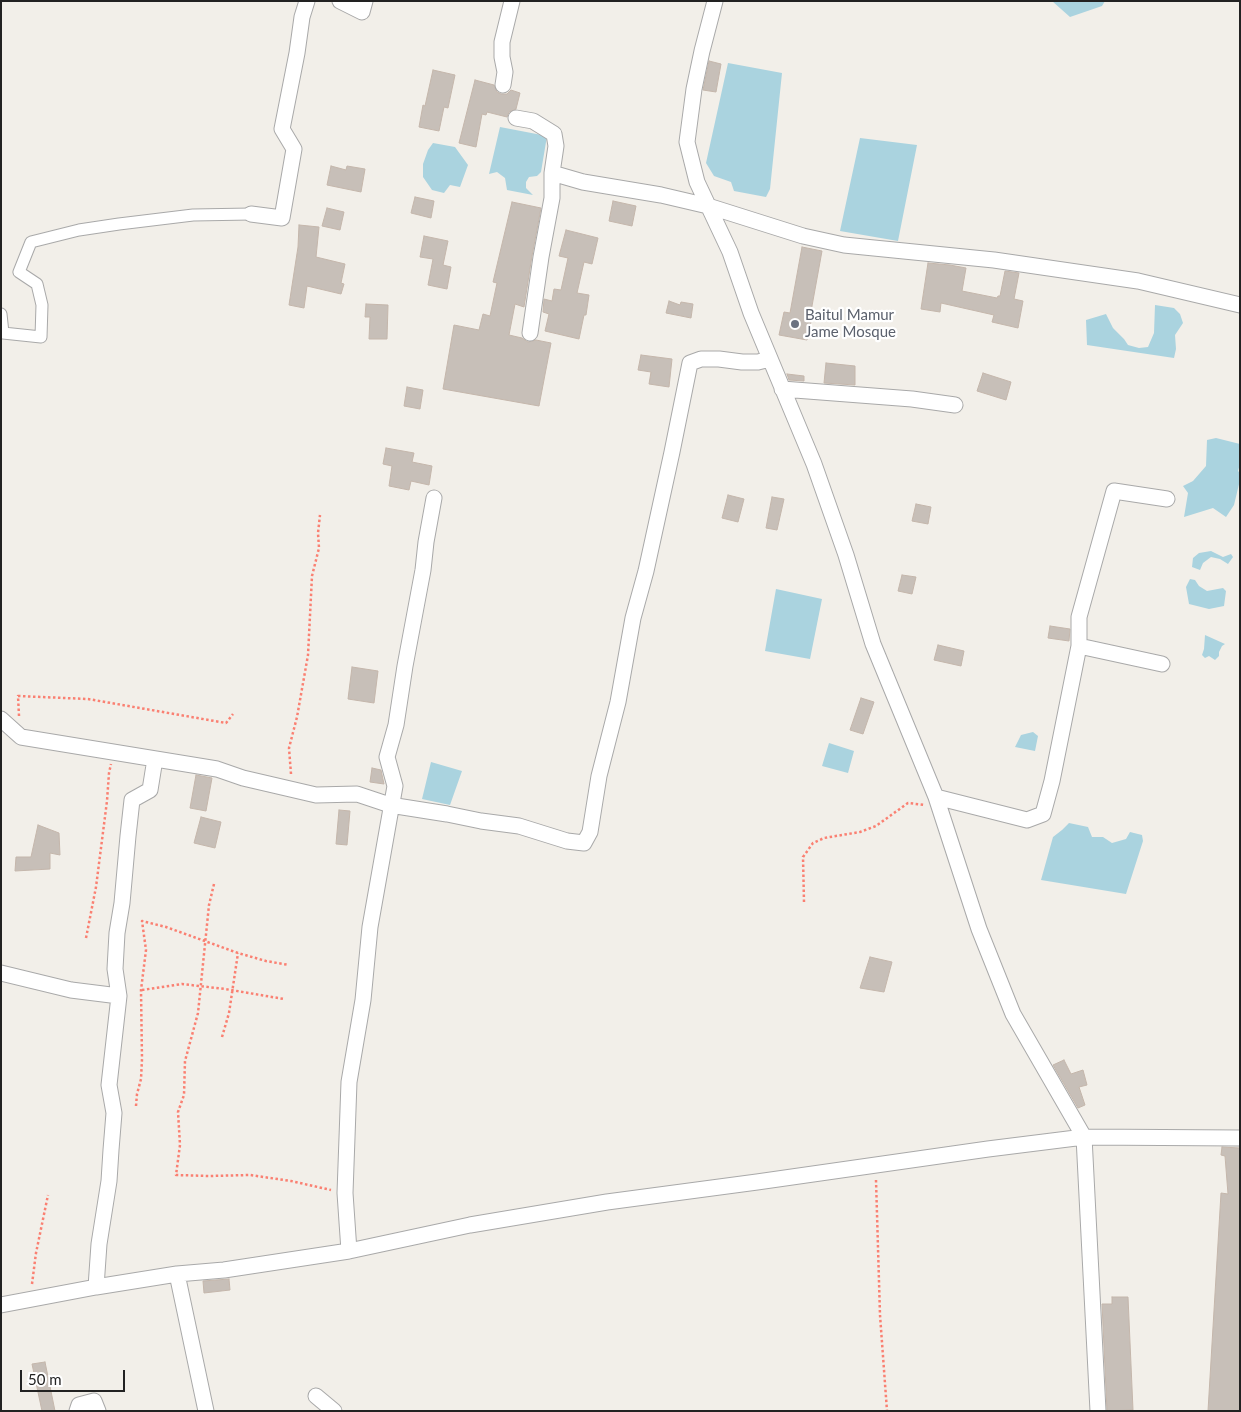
<!DOCTYPE html>
<html>
<head>
<meta charset="utf-8">
<style>
	body { margin:0 }
	#map { position:relative; width:1241px; height:1412px; overflow:hidden; background:#f2efe9; font-family:Lato,sans-serif }
	canvas { display:block }
	.frame { position:absolute; inset:0; border:2px solid #222; pointer-events:none }
	.scale { position:absolute; left:20px; top:1370px; width:105px; height:22px; box-sizing:border-box; border:2px solid #222; border-top:0; padding-left:6px; font-size:15px; line-height:18px; white-space:nowrap; color:#222; -webkit-text-stroke:4px #fff; paint-order:stroke }
</style>
</head>
<body>
<div id="map">
<canvas width="1241" height="1412"></canvas>
<div class="frame"></div>
<div class="scale">50 m</div>
</div>
<script>
const g = document.querySelector('canvas').getContext('2d');
g.lineJoin = 'round';
function fillPath(path, color) {
  g.fillStyle = color;
  g.fill(path, 'evenodd');
}
function poly(rows) {
  const path = new Path2D();
  for (const r of rows) {
    path.moveTo(r[0], r[1]);
    for (let i = 2; i < r.length; i += 2) path.lineTo(r[i], r[i + 1]);
  }
  return path;
}
function stroke(path, color, width, dash) {
  g.strokeStyle = color;
  g.lineWidth = width;
  g.lineCap = dash ? 'butt' : 'round';
  g.setLineDash(dash || []);
  g.stroke(path);
}
function write(font, color, halo, rows, align = 'center') {
  g.font = font + ' Lato,sans-serif';
  g.lineWidth = 4.5;
  g.setLineDash([]);
  g.textBaseline = 'middle';
  g.strokeStyle = halo;
  g.fillStyle = color;
  for (const [text, x, y, turn = 0] of rows) {
    g.save();
    g.translate(x, y);
    g.rotate((+turn || 0) * Math.PI / 180);
    g.textAlign = isNaN(turn) ? turn : align;
    if (halo) g.strokeText(text, 0, 0);
    g.fillText(text, 0, 0);
    g.restore();
  }
}
const water = poly([
	[1052,1,1105,1,1102,6,1070,17],
	[728,63,782,73,770,189,766,197,734,191,731,182,714,176,706,163],
	[500,127,547,136,541,172,537,176,529,177,526,182,526,188,533,195,507,190,505,178,497,172,489,174],
	[860,138,917,145,898,241,840,231],
	[433,143,455,147,468,165,460,187,450,185,444,193,432,190,423,177,423,164,428,150],
	[1155,305,1174,308,1180,314,1183,323,1175,335,1176,349,1174,358,1087,345,1086,320,1106,314,1113,328,1124,339,1128,345,1139,348,1148,347,1154,333],
	[1216,438,1240,444,1240,464,1238,471,1240,473,1240,480,1234,505,1226,517,1213,508,1184,517,1188,493,1183,486,1193,481,1206,466,1207,440],
	[1211,551,1223,557,1231,554,1233,557,1228,564,1220,559,1211,557,1203,563,1200,570,1192,567,1193,558,1199,553],
	[1190,579,1195,580,1199,586,1207,591,1223,588,1226,591,1224,606,1209,609,1189,604,1186,587],
	[776,589,822,599,810,659,765,651],
	[1205,635,1225,644,1222,646,1219,652,1219,656,1215,660,1209,656,1205,658,1202,655,1204,649],
	[1033,732,1038,736,1035,751,1015,747,1021,735],
	[829,743,854,751,848,773,822,766],
	[431,762,462,771,450,805,422,799],
	[1069,823,1088,827,1092,837,1103,837,1112,843,1126,839,1130,832,1142,835,1143,841,1126,894,1041,880,1053,837,1062,830]
]);
const building = poly([
	[709,61,721,64,716,92,703,90,709,61],
	[433,70,455,75,448,108,444,107,439,131,419,127,423,105,425,106,433,70],
	[475,80,494,85,497,92,501,94,507,94,511,90,520,93,516,109,509,112,507,117,487,112,486,115,482,114,476,147,459,143,475,80],
	[331,166,346,170,347,166,365,169,361,192,327,185,331,166],
	[415,197,434,201,431,218,411,213,415,197],
	[613,201,636,206,632,226,609,221,613,201],
	[512,202,541,208,532,256,524,307,515,304,509,335,522,338,528,342,536,340,551,343,539,406,443,389,454,325,479,330,483,314,490,316,497,283,493,282,512,202],
	[327,208,344,212,340,230,322,226,327,208],
	[299,225,319,227,316,257,345,264,341,283,344,284,341,294,307,286,304,308,289,305,298,247,299,225],
	[566,230,598,238,592,264,584,262,577,293,589,295,586,315,584,315,579,339,545,331,549,314,543,312,544,299,552,301,554,289,561,290,568,258,559,256,566,230],
	[424,236,448,241,443,265,451,267,447,289,428,285,433,259,420,257,424,236],
	[802,247,822,251,810,317,812,317,807,340,779,335,784,312,790,313,802,247],
	[928,263,950,265,966,268,962,291,997,298,998,296,1000,296,1005,271,1019,273,1014,299,1023,301,1018,328,992,322,994,315,941,303,940,312,921,309,928,263],
	[669,301,680,305,681,302,693,304,691,318,666,313,669,301],
	[366,304,388,305,387,339,369,339,370,317,365,317,366,304],
	[641,355,672,359,669,387,649,384,651,372,638,370,641,355],
	[826,363,855,366,855,385,824,383,826,363],
	[983,373,1011,382,1006,400,977,391,983,373],
	[787,374,804,376,804,381,789,380,787,374],
	[407,387,423,390,420,409,404,406,407,387],
	[386,448,414,453,412,462,432,466,429,485,411,481,409,490,389,486,392,466,383,464,386,448],
	[728,495,744,499,738,522,722,518,728,495],
	[772,497,784,499,777,530,766,528,772,497],
	[916,504,931,507,928,524,912,521,916,504],
	[902,575,916,577,912,594,898,591,902,575],
	[1050,626,1070,629,1069,641,1048,638,1050,626],
	[938,645,964,651,961,666,934,660,938,645],
	[352,667,378,671,374,703,348,699,352,667],
	[861,698,874,702,863,734,850,730,861,698],
	[372,768,381,770,384,784,370,782,372,768],
	[196,775,212,778,206,811,190,808,196,775],
	[339,810,350,811,347,845,336,844,339,810],
	[201,817,221,822,215,848,194,843,201,817],
	[38,825,59,833,60,855,50,853,50,869,15,871,16,857,31,857,38,825],
	[870,957,892,962,884,992,860,988,870,957],
	[1064,1060,1071,1074,1083,1070,1087,1085,1079,1087,1085,1105,1078,1108,1053,1065,1064,1060],
	[1222,1147,1240,1148,1240,1411,1208,1411,1221,1193,1228,1194,1225,1156,1221,1155,1222,1147],
	[229,1279,230,1290,204,1293,203,1281,229,1279],
	[1112,1297,1128,1297,1133,1410,1107,1411,1102,1304,1112,1304,1112,1297],
	[45,1362,55,1411,42,1411,32,1364,45,1362]
]);
const path = poly([
	[19,716,18,696,88,699,226,723,233,714],
	[291,774,289,748,297,717,308,655,312,576,319,548,318,533,320,515],
	[214,884,209,905,198,1013,185,1061,184,1095,178,1112,180,1145,176,1175,209,1176,250,1175,291,1181,331,1190],
	[804,902,803,857,813,843,824,838,860,832,876,826,908,803,925,805],
	[86,938,96,887,107,801,109,773,111,764],
	[142,990,182,984,225,989,284,999],
	[222,1037,229,1013,238,953],
	[136,1106,137,1094,141,1079,142,1059,141,990,146,950,142,921,166,927,238,953,266,961,289,965],
	[876,1180,880,1315,887,1411],
	[32,1284,36,1253,48,1195]
]);
const pedestrian = poly([
	[1,314,3,333,41,337,42,305,37,284,19,272,31,242,79,230,119,224,193,215,251,214]
]);
const minor = poly([
	[340,1,362,12,365,1],
	[715,1,702,51,694,89,687,142,697,182,730,252,751,313,814,464,846,555,873,644,936,797,979,929,1013,1014,1084,1137,1098,1411],
	[503,85,505,72,502,57,502,42,512,1],
	[516,118,533,121,554,134,556,146,552,173,583,182,661,195,708,206,803,236,844,245,994,260,1138,281,1240,305],
	[251,214,282,218,294,149,282,129,297,53,302,17,307,1],
	[530,333,541,257,552,198,552,173],
	[782,389,912,399,955,405],
	[1079,646,1162,664],
	[1,719,21,737,217,769,243,778,316,795,357,794,390,805,447,814,481,821,519,826,567,841,584,843,590,832,599,776,618,702,633,618,646,571,672,452,690,363,701,359,719,359,742,362,758,362,770,359],
	[936,797,1027,820,1043,814,1052,781,1079,646,1079,617,1114,491,1167,499],
	[1,973,71,990,119,996],
	[349,1251,345,1193,349,1082,363,1000,370,927,395,786,387,757,396,725,405,666,423,570,426,542,434,498],
	[177,1274,206,1411],
	[96,1287,99,1244,109,1181,111,1150,114,1113,109,1085,119,996,115,969,117,933,122,903,128,836,132,800,150,790,155,759],
	[1,1305,96,1287,177,1274,224,1270,349,1251,470,1225,607,1202,757,1182,988,1149,1084,1137,1240,1138],
	[316,1396,334,1411],
	[77,1411,79,1405,94,1401,98,1411]
]);
const markers = [
	[795,324,5,"#6b7280"]
];
const worshipNames = [
	["Baitul Mamur",805,315],
	["Jame Mosque",805,332]
];
fillPath(water, '#aad3df');
fillPath(building, '#c7bfb8');
stroke(building, '#c4b6ab', 1);
stroke(pedestrian, '#a9a9a9', 13);
stroke(minor, '#a9a9a9', 17);
stroke(path, '#fa8072', 2.5, [2.5, 2.5]);
stroke(pedestrian, '#fff', 11);
stroke(minor, '#fff', 15);
for (const [x, y, r, color] of markers) {
  const dot = new Path2D();
  dot.arc(x, y, r, 0, 2 * Math.PI);
  g.fillStyle = color;
  g.fill(dot);
  stroke(dot, '#fff', 2);
}
write('15px', '#5b616d', '#fff', worshipNames, 'left');
</script>
</body>
</html>
